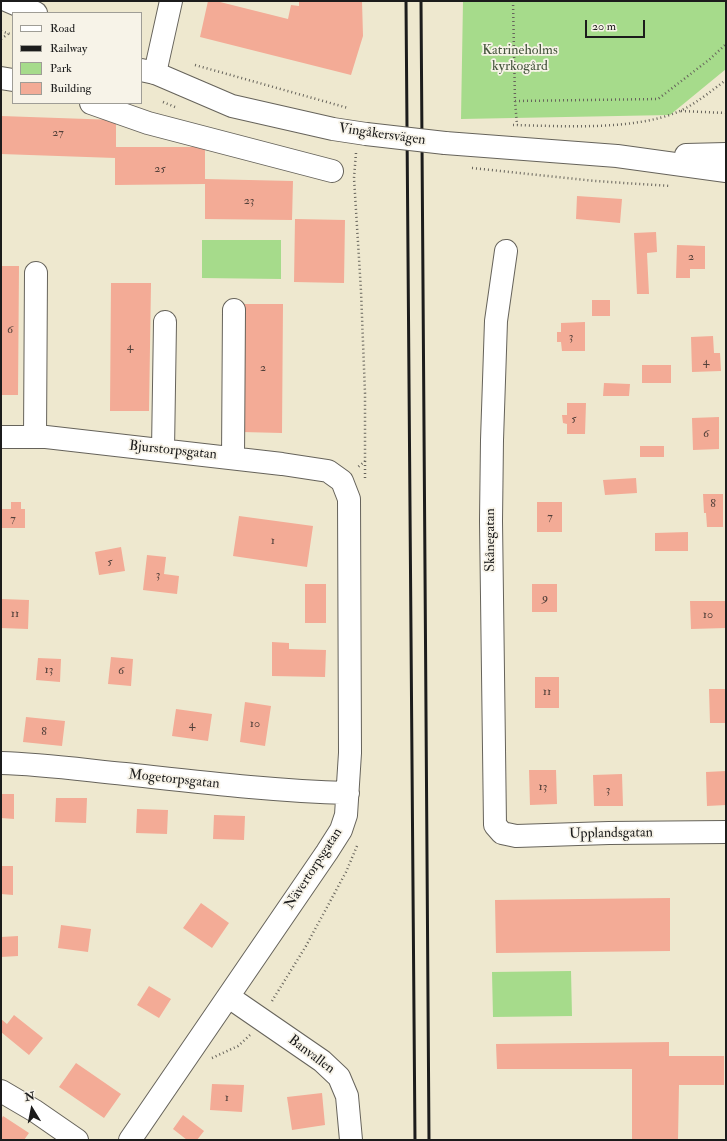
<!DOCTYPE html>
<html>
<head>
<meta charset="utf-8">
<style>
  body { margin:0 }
  #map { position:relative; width:727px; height:1141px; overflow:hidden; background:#eee8cf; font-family:"IM FELL Double Pica",serif }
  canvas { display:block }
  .frame { position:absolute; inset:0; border:2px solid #1c1c1c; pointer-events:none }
  .legend { position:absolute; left:12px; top:12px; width:130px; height:92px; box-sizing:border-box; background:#f7f3e8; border:1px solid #9f9d96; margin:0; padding:5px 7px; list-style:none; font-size:12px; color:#1c1c1c }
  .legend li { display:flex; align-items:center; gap:8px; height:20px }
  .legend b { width:20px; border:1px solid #9f9d96 }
  .north { position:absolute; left:12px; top:1089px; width:40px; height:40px; -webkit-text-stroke:3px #f7f3e8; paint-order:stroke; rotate:350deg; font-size:11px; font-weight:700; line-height:16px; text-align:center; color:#1c1c1c }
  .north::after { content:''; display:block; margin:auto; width:14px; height:18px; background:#1c1c1c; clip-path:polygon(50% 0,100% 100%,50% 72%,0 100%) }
  .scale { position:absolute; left:585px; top:20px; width:60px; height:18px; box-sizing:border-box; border:2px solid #1c1c1c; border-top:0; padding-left:5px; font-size:12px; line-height:14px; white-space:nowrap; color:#1c1c1c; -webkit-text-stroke:3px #f7f3e8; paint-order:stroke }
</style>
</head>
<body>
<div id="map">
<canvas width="727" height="1141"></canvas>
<div class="frame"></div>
<ul class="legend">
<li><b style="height:5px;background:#fff"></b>Road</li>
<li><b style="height:5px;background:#1c1c1c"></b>Railway</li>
<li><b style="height:11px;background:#a6db8b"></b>Park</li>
<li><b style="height:11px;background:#f3ab96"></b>Building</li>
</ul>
<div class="north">N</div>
<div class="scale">20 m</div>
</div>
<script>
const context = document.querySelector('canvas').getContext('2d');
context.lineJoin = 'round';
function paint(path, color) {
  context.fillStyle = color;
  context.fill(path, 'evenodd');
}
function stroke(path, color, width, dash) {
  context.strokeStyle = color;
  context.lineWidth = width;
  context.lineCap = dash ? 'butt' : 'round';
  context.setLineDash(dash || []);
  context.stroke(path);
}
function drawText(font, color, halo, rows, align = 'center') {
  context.font = font + ' "IM FELL Double Pica",serif';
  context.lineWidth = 3.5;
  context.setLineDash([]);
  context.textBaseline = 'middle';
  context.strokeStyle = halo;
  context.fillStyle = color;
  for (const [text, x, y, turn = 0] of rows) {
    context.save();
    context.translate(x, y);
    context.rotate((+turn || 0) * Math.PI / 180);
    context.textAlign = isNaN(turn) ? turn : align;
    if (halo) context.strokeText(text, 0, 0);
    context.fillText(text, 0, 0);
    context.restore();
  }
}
const green = new Path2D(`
  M 463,1 L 726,1 L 726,69 L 670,115 L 461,119 Z
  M 202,240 L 281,240 L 281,279 L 202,278 Z
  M 571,971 L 572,1016 L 493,1017 L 492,972 Z`);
const building = new Path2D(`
  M 208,1 L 216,1 L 288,19 L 291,5 L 299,6 L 299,1 L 362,1 L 363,36 L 351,75 L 200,37 Z
  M 1,116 L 116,120 L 116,147 L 205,147 L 205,179 L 293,181 L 292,220 L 205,219 L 205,184 L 115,185 L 115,158 L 1,154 Z
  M 577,196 L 622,199 L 620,223 L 576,219 Z
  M 295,219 L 345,220 L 344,283 L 294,282 Z
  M 656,232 L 657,252 L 647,253 L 649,294 L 637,294 L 634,233 Z
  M 677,245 L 705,246 L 705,269 L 690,269 L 690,278 L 676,278 Z
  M 1,266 L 19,266 L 18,395 L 1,395 Z
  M 111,283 L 151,283 L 149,411 L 110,411 Z
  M 592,300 L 610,300 L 610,316 L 592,316 Z
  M 243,304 L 283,304 L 282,433 L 242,432 Z
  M 585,322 L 585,351 L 562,351 L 561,342 L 557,342 L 557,332 L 561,332 L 561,323 Z
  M 713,336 L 714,353 L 720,353 L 721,371 L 692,372 L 691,337 Z
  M 642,365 L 671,365 L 671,383 L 642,383 Z
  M 604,383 L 630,384 L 629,396 L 603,396 Z
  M 567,403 L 586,403 L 585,434 L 567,434 L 567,424 L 563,423 L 562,415 L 567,415 Z
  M 719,417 L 719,449 L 693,450 L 692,418 Z
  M 640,446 L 664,446 L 664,457 L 640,457 Z
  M 636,478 L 637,493 L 605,495 L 603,480 Z
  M 703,494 L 723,494 L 723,527 L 707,527 L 706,513 L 704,513 Z
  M 11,502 L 21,502 L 21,509 L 25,509 L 25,528 L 1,528 L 1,509 L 11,509 Z
  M 537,502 L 562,502 L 562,532 L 537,532 Z
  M 239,516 L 313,526 L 307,567 L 233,556 Z
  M 688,532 L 688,551 L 655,551 L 655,533 Z
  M 121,547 L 125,571 L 99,575 L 95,552 Z
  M 147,555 L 166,557 L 164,574 L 179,576 L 177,594 L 143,590 Z
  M 305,584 L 326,584 L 326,623 L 305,623 Z
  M 532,584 L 557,584 L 557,612 L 532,612 Z
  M 1,599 L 29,600 L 28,629 L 1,628 Z
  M 690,601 L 726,601 L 726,628 L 691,629 Z
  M 272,642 L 289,643 L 289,649 L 326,650 L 325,677 L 272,676 Z
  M 111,657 L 133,659 L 131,686 L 108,684 Z
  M 38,658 L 61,659 L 60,682 L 36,680 Z
  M 535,677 L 559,677 L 559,708 L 535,708 Z
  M 709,689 L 726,689 L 726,723 L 710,723 Z
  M 245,702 L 271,706 L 265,746 L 240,742 Z
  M 176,709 L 212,714 L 208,741 L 172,736 Z
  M 26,717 L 65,721 L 62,746 L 23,742 Z
  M 529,770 L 556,770 L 557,804 L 530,805 Z
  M 726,771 L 726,805 L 707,806 L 706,772 Z
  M 622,774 L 623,806 L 594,806 L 593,775 Z
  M 1,794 L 14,794 L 14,819 L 1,818 Z
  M 56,798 L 87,798 L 86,823 L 55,822 Z
  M 137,809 L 168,810 L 167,834 L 136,833 Z
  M 214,815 L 245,816 L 244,840 L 213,839 Z
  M 1,866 L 13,866 L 13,895 L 1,894 Z
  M 670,898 L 670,951 L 496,953 L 495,900 Z
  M 201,903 L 229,923 L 212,948 L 183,928 Z
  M 61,925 L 91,929 L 88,952 L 58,948 Z
  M 18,936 L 18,956 L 1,957 L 1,937 Z
  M 149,986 L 171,999 L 159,1018 L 137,1005 Z
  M 14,1015 L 43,1038 L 29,1055 L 1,1032 L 1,1019 L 7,1024 Z
  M 669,1042 L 669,1056 L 724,1056 L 724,1085 L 679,1085 L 678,1140 L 632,1140 L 632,1069 L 497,1069 L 496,1044 Z
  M 76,1063 L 121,1094 L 104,1118 L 59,1087 Z
  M 212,1084 L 244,1085 L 242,1112 L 210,1110 Z
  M 322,1093 L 325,1125 L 292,1130 L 287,1097 Z
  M 183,1115 L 204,1131 L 197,1140 L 187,1140 L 173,1129 Z
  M 3,1116 L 29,1133 L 24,1140 L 1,1140 L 1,1120 Z`);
const path = new Path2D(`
  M 513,1 L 515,101 L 517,125
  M 1,31 L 13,35
  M 1,39 L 8,34
  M 195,65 L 348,108
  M 515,101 L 658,99 L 710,59 L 726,44
  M 163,102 L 175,107
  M 681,111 L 726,113
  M 513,125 C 563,126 634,131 680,111 C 697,103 711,91 726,80
  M 356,153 L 354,178 L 361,291 L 365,393 L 365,461 L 357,468
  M 472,168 L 595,181 L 670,186
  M 365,461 L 365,480
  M 272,1001 L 306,946 L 346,872 L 357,846
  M 212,1058 L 238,1046 L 250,1035`);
const minor = new Path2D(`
  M 155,73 L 171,1
  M 1,78 L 13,80
  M 91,103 L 148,123 L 332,171
  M 506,251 L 496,321 L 492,440 L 491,521 L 495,825 L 502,833 L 516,836 L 609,833 L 726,832
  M 1,437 L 46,437 L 282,464 L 328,471 L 342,481 L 349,499 L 350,753 L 346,815 L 341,830 L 327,852 L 130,1140
  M 35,437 L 36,273
  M 163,450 L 165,322
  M 233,458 L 234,310
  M 1,763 C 42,764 84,770 125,774 C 199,782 273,791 348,793
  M 229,997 L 322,1061 L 339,1077 L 347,1096 L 351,1140
  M 1,1091 L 35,1111 L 77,1140`);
const major = new Path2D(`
  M 8,1 L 36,13
  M 141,70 L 155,73 L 232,106 L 333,129 L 366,134
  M 445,143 L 617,156 L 726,171
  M 686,155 L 726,154`);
const rail = new Path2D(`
  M 406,1 L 415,1140
  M 421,1 L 429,1140`);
const majorBridge = new Path2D(`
  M 366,134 L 445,143`);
const numberNames = [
  ["27",58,133],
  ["25",160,169],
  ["23",249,201],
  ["2",691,257],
  ["6",10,330],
  ["3",571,337],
  ["4",130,347],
  ["4",706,362],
  ["2",263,368],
  ["5",574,419],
  ["6",706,434],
  ["8",713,504],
  ["7",550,517],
  ["7",13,519],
  ["1",273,541],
  ["5",110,562],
  ["3",158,575],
  ["9",545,598],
  ["11",15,614],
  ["10",708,615],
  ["13",49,670],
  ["6",121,671],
  ["11",547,692],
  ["10",255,724],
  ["4",192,725],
  ["8",44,732],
  ["13",543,787],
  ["3",608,790],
  ["1",227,1098]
];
const parkNames = [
  ["Katrineholms",520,51],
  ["kyrkogård",520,67]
];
const streetNames = [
  ["Vingåkersvägen",382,135,8],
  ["Bjurstorpsgatan",173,451,6],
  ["Skånegatan",491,540,-90],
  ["Mogetorpsgatan",174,780,6],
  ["Upplandsgatan",611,834,-1],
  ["Nävertorpsgatan",314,869,-57],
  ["Banvallen",311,1055,37]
];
paint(green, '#a6db8b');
paint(building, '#f3ab96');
stroke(minor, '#66635b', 24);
stroke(major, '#66635b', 24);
stroke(path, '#66635b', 2.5, [1, 3]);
stroke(minor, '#fff', 22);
stroke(major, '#fff', 22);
stroke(rail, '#1c1c1c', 3);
stroke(majorBridge, '#66635b', 24, []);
stroke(majorBridge, '#fff', 22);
drawText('12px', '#52403a', null, numberNames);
drawText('14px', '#45553d', '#f7f3e8', parkNames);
drawText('14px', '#1c1c1c', '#f7f3e8', streetNames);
</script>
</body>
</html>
